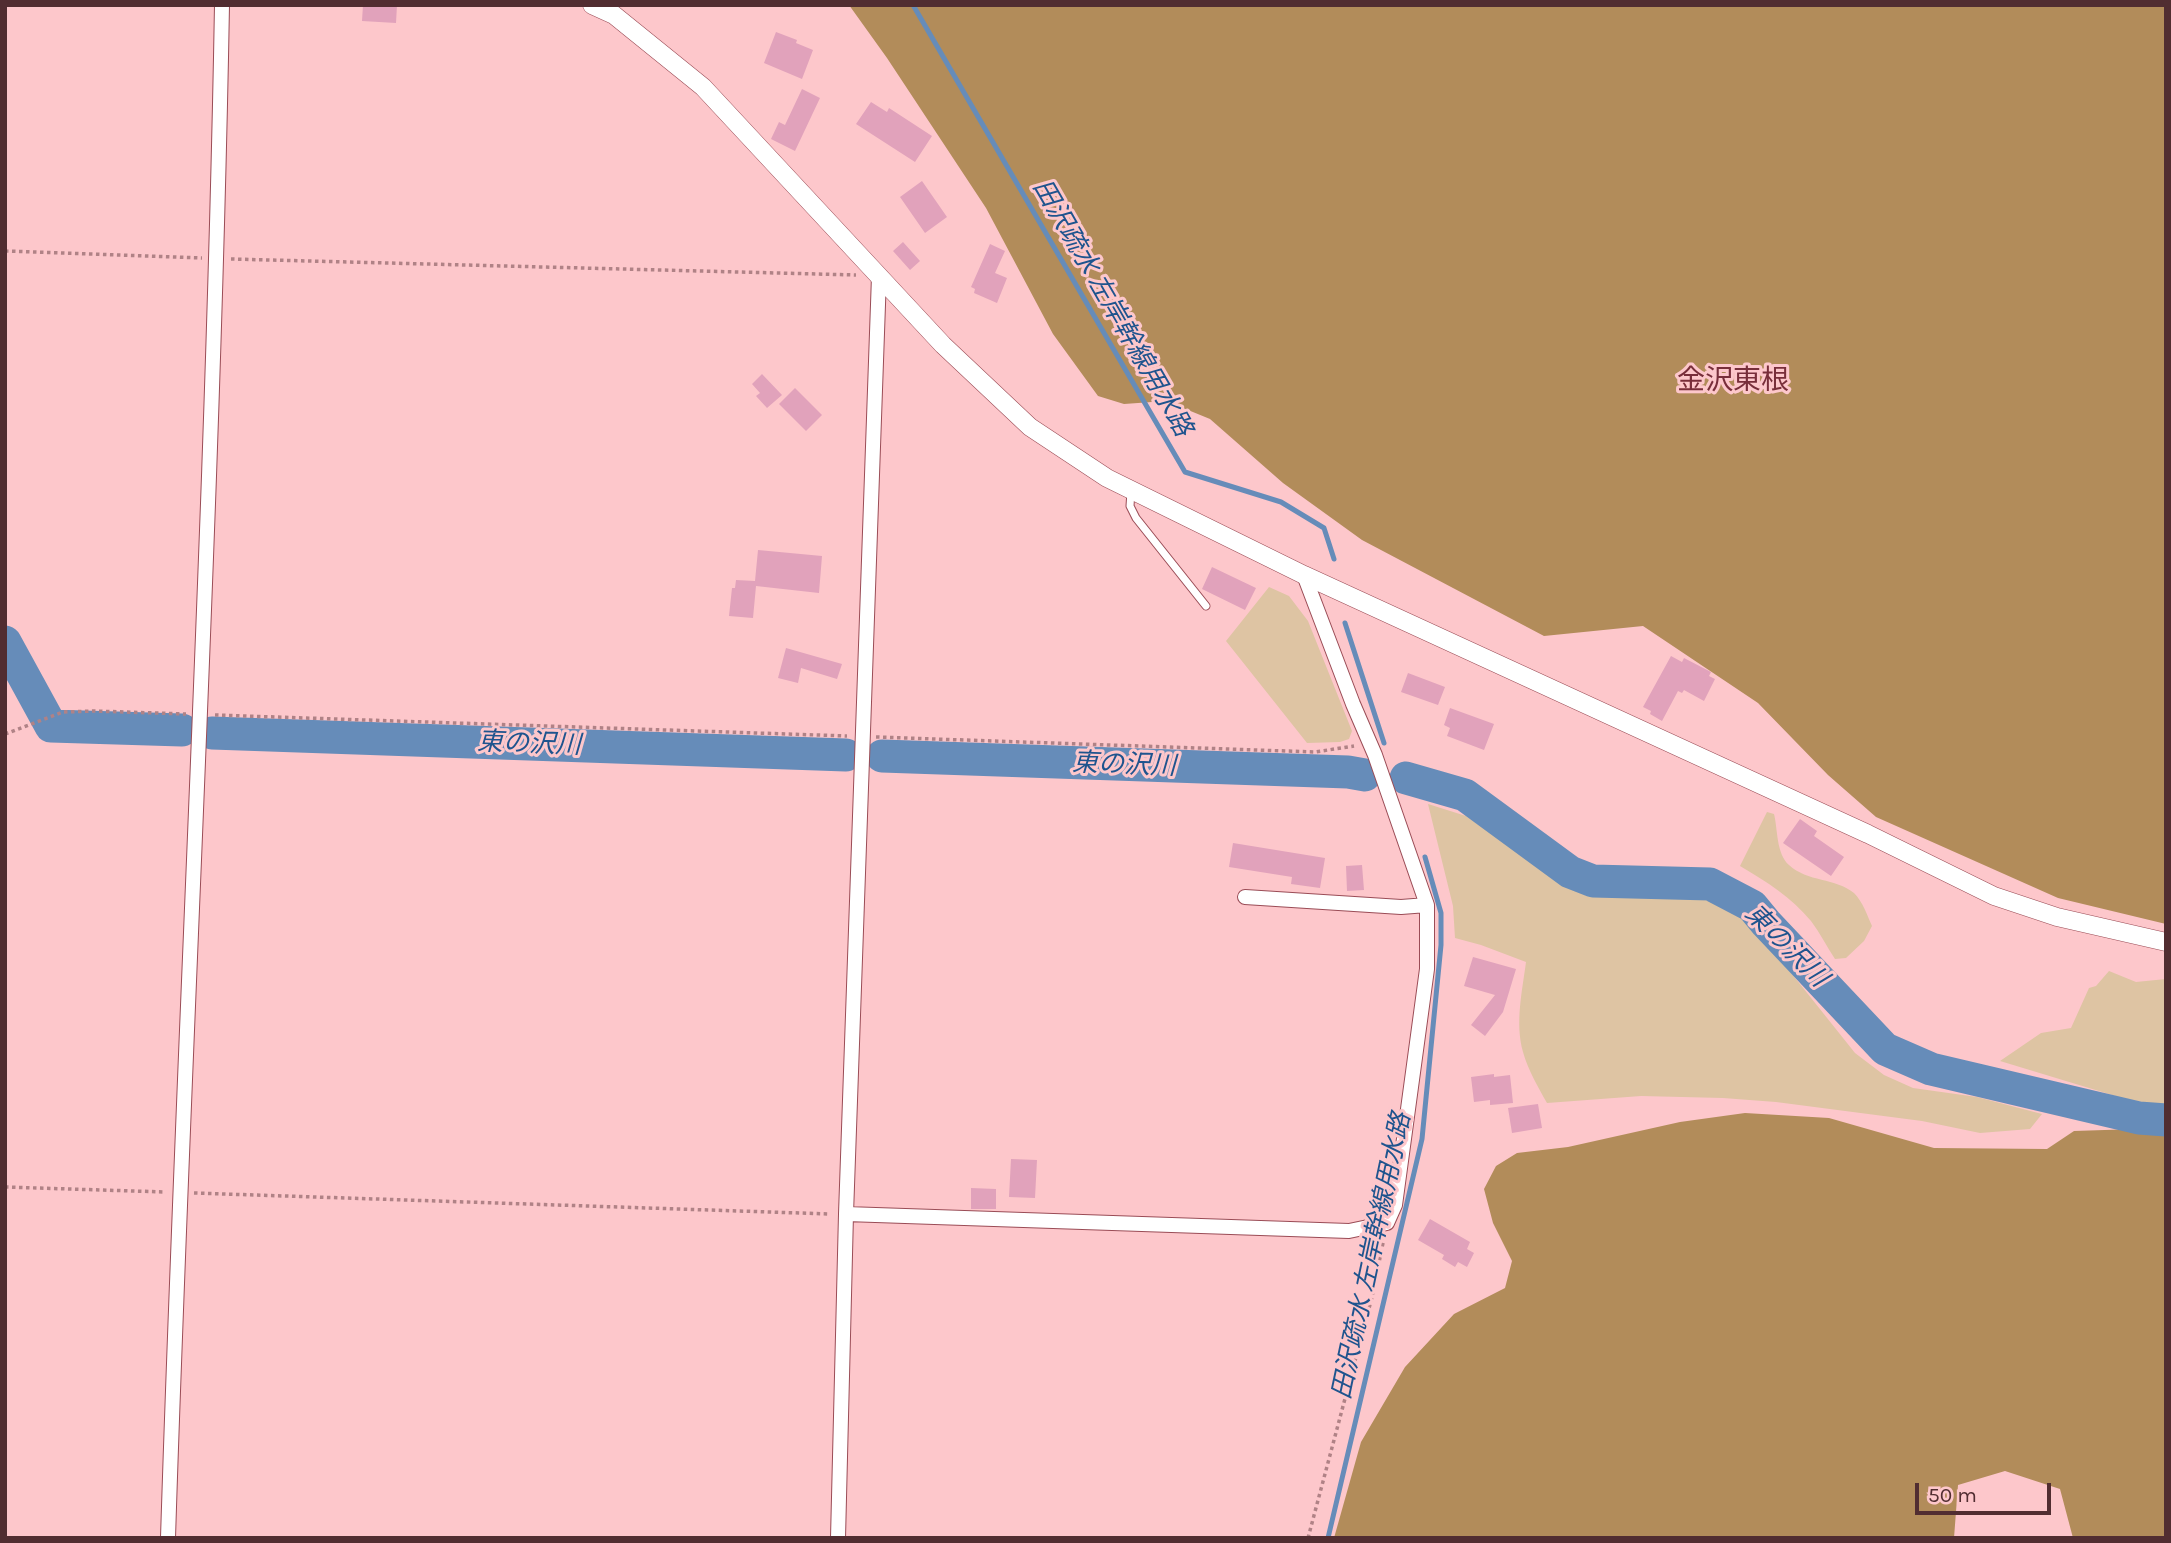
<!DOCTYPE html>
<html>
<head>
<meta charset="utf-8">
<style>
  body { margin:0 }
  #map { position:relative; width:2171px; height:1543px; overflow:hidden; background:#fdc7cb; font-family:Karla,sans-serif }
  canvas { display:block }
  .frame { position:absolute; inset:0; border:7px solid #512d31; pointer-events:none }
  .scale { position:absolute; left:1915px; top:1483px; width:136px; height:32px; box-sizing:border-box; border:4px solid #512d31; border-top:0; padding-left:9px; font-size:21px; line-height:24px; white-space:nowrap; color:#512d31; -webkit-text-stroke:5px #fdc7cb; paint-order:stroke }
</style>
</head>
<body>
<div id="map">
<canvas width="2171" height="1543"></canvas>
<div class="frame"></div>
<div class="scale">50 m</div>
</div>
<script>
const context = document.querySelector('canvas').getContext('2d');
context.lineJoin = 'round';
function paint(path, color) {
  context.fillStyle = color;
  context.fill(path, 'evenodd');
}
function stroke(path, color, width, dash) {
  context.strokeStyle = color;
  context.lineWidth = width;
  context.lineCap = dash ? 'butt' : 'round';
  context.setLineDash(dash || []);
  context.stroke(path);
}
function drawText(font, color, halo, rows, align = 'center') {
  context.font = font + ' Karla,"Noto Sans JP",sans-serif';
  context.lineWidth = 6;
  context.setLineDash([]);
  context.textBaseline = 'middle';
  context.strokeStyle = halo;
  context.fillStyle = color;
  for (const [text, x, y, turn = 0] of rows) {
    context.save();
    context.translate(x, y);
    context.rotate((+turn || 0) * Math.PI / 180);
    context.textAlign = isNaN(turn) ? turn : align;
    if (halo) context.strokeText(text, 0, 0);
    context.fillText(text, 0, 0);
    context.restore();
  }
}
const green = new Path2D(`
  M 1269,587 L 1289,596 L 1308,621 L 1352,731 L 1349,739 L 1340,742 L 1307,743 L 1226,641 Z
  M 1428,804 L 1466,816 L 1559,881 L 1575,889 L 1603,896 L 1684,895 L 1708,899 L 1734,910 L 1760,934 L 1855,1053 L 1884,1075 L 1913,1088 L 1977,1097 L 2042,1114 L 2030,1129 L 1980,1133 L 1922,1121 L 1776,1102 L 1723,1098 L 1641,1096 L 1547,1103 C 1538,1087 1528,1070 1523,1052 C 1515,1023 1522,992 1526,962 L 1481,945 L 1455,938 L 1453,906 Z
  M 1767,812 L 1774,814 C 1778,830 1776,853 1789,865 C 1807,882 1836,878 1854,893 C 1863,902 1867,915 1872,926 L 1864,941 L 1846,958 L 1835,959 C 1827,947 1820,933 1811,921 C 1791,897 1767,882 1740,866 Z
  M 2109,971 L 2136,982 L 2166,979 L 2166,1107 L 2122,1098 L 2000,1061 L 2041,1033 L 2071,1028 L 2089,988 L 2096,986 Z`);
const forest = new Path2D(`
  M 849,5 L 2166,5 L 2166,924 L 2058,898 L 1876,817 L 1828,775 L 1758,703 L 1643,626 L 1544,636 L 1362,540 L 1283,483 L 1210,419 L 1166,401 L 1124,404 L 1098,396 L 1053,334 L 986,208 L 887,58 Z
  M 1745,1113 L 1829,1118 L 1934,1148 L 2047,1149 L 2074,1131 L 2166,1128 L 2166,1538 L 2073,1538 L 2060,1489 L 2005,1471 L 1958,1485 L 1954,1538 L 1334,1538 L 1361,1442 L 1405,1367 L 1454,1314 L 1505,1288 L 1512,1261 L 1493,1223 L 1484,1189 L 1496,1166 L 1517,1153 L 1568,1147 L 1680,1122 Z`);
const stream = new Path2D(`
  M 913,5 L 1185,472 L 1281,502 L 1324,528 L 1334,559
  M 1345,623 L 1384,743
  M 1328,1538 L 1422,1139 L 1441,945 L 1441,913 L 1425,857`);
const river = new Path2D(`
  M 5,642 L 51,726 L 182,730
  M 212,733 L 846,755
  M 882,756 L 1348,772 L 1365,775
  M 1406,778 L 1465,795 L 1570,872 L 1593,881 L 1710,884 L 1752,906 L 1766,923 L 1885,1049 L 1931,1069 L 2139,1118 L 2166,1120`);
const building = new Path2D(`
  M 363,5 L 397,5 L 396,23 L 362,21 Z
  M 776,32 L 797,40 L 796,43 L 813,50 L 802,79 L 764,63 Z
  M 802,89 L 820,98 L 795,151 L 771,139 L 779,122 L 785,125 Z
  M 871,102 L 887,112 L 889,108 L 932,136 L 915,162 L 856,124 Z
  M 922,181 L 947,217 L 925,233 L 900,197 Z
  M 903,242 L 920,261 L 910,270 L 893,251 Z
  M 990,244 L 1005,251 L 995,273 L 1007,278 L 997,303 L 974,293 L 975,289 L 971,287 Z
  M 762,374 L 782,395 L 767,408 L 756,396 L 760,393 L 752,384 Z
  M 795,388 L 822,415 L 806,431 L 779,404 Z
  M 758,550 L 822,556 L 819,593 L 756,586 L 753,618 L 729,616 L 732,588 L 735,588 L 736,580 L 755,581 Z
  M 1212,567 L 1256,588 L 1245,610 L 1202,589 Z
  M 786,648 L 842,664 L 837,679 L 801,668 L 798,683 L 778,678 Z
  M 1671,656 L 1682,662 L 1684,658 L 1711,672 L 1709,676 L 1715,679 L 1704,701 L 1684,690 L 1682,693 L 1678,691 L 1662,721 L 1650,714 L 1651,711 L 1643,707 Z
  M 1408,673 L 1445,687 L 1438,705 L 1401,692 Z
  M 1450,708 L 1494,724 L 1484,750 L 1447,736 L 1450,728 L 1444,725 Z
  M 1800,819 L 1817,831 L 1814,836 L 1844,857 L 1831,876 L 1783,843 Z
  M 1233,843 L 1325,858 L 1320,888 L 1291,884 L 1292,877 L 1229,867 Z
  M 1362,865 L 1364,890 L 1347,891 L 1346,866 Z
  M 1473,957 L 1516,969 L 1503,1012 L 1485,1036 L 1471,1025 L 1495,995 L 1464,986 Z
  M 1494,1074 L 1494,1077 L 1510,1075 L 1513,1103 L 1490,1105 L 1490,1100 L 1474,1102 L 1471,1077 Z
  M 1538,1104 L 1542,1128 L 1512,1133 L 1508,1108 Z
  M 1011,1159 L 1037,1160 L 1035,1198 L 1009,1197 Z
  M 971,1188 L 996,1189 L 996,1209 L 971,1209 Z
  M 1430,1219 L 1470,1242 L 1467,1249 L 1474,1253 L 1467,1267 L 1458,1262 L 1455,1267 L 1442,1259 L 1444,1255 L 1418,1240 Z`);
const path = new Path2D(`
  M 5,251 L 202,258
  M 231,259 L 856,275
  M 215,715 L 847,736
  M 5,734 L 63,712 L 94,711 L 186,714
  M 876,737 L 1315,752 L 1354,746
  M 5,1187 L 165,1192
  M 194,1193 L 830,1214
  M 1308,1538 L 1372,1297 L 1384,1238`);
const service = new Path2D(`
  M 1131,491 L 1130,506 L 1136,518 L 1206,606`);
const minor = new Path2D(`
  M 1245,897 L 1401,907 L 1427,905
  M 846,1214 L 1349,1231 L 1387,1223 L 1395,1205 L 1427,969 L 1427,905 L 1375,755 L 1353,704 L 1304,575
  M 168,1538 C 184,1027 213,516 222,5
  M 838,1538 L 846,1214 L 879,276`);
const tertiary = new Path2D(`
  M 592,5 L 614,15 L 703,87 L 943,345 L 1030,427 L 1107,478 L 1304,575 L 1868,834 L 1994,896 L 2057,917 L 2166,942`);
const waterNames = [
  ["田沢疏水 左岸幹線用水路",1112,308,60],
  ["東の沢川",529,744,2],
  ["東の沢川",1124,765,2],
  ["東の沢川",1786,946,45],
  ["田沢疏水 左岸幹線用水路",1372,1256,-78]
];
const quarterNames = [
  ["金沢東根",1733,381]
];
paint(green, '#dec4a3');
paint(forest, '#b28c5a');
stroke(stream, '#668cb9', 5);
stroke(river, '#668cb9', 33);
paint(building, '#e1a2bb');
stroke(service, '#9a4c56', 9);
stroke(minor, '#9a4c56', 16);
stroke(tertiary, '#9a4c56', 19);
stroke(path, '#b08286', 3.5, [3.5, 3.5]);
stroke(service, '#fff', 7);
stroke(minor, '#fff', 14);
stroke(tertiary, '#fff', 18);
drawText('italic 26px', '#1f548e', '#fdc7cb', waterNames);
drawText('28px', '#782e3a', '#fdc7cb', quarterNames);
</script>
</body>
</html>
